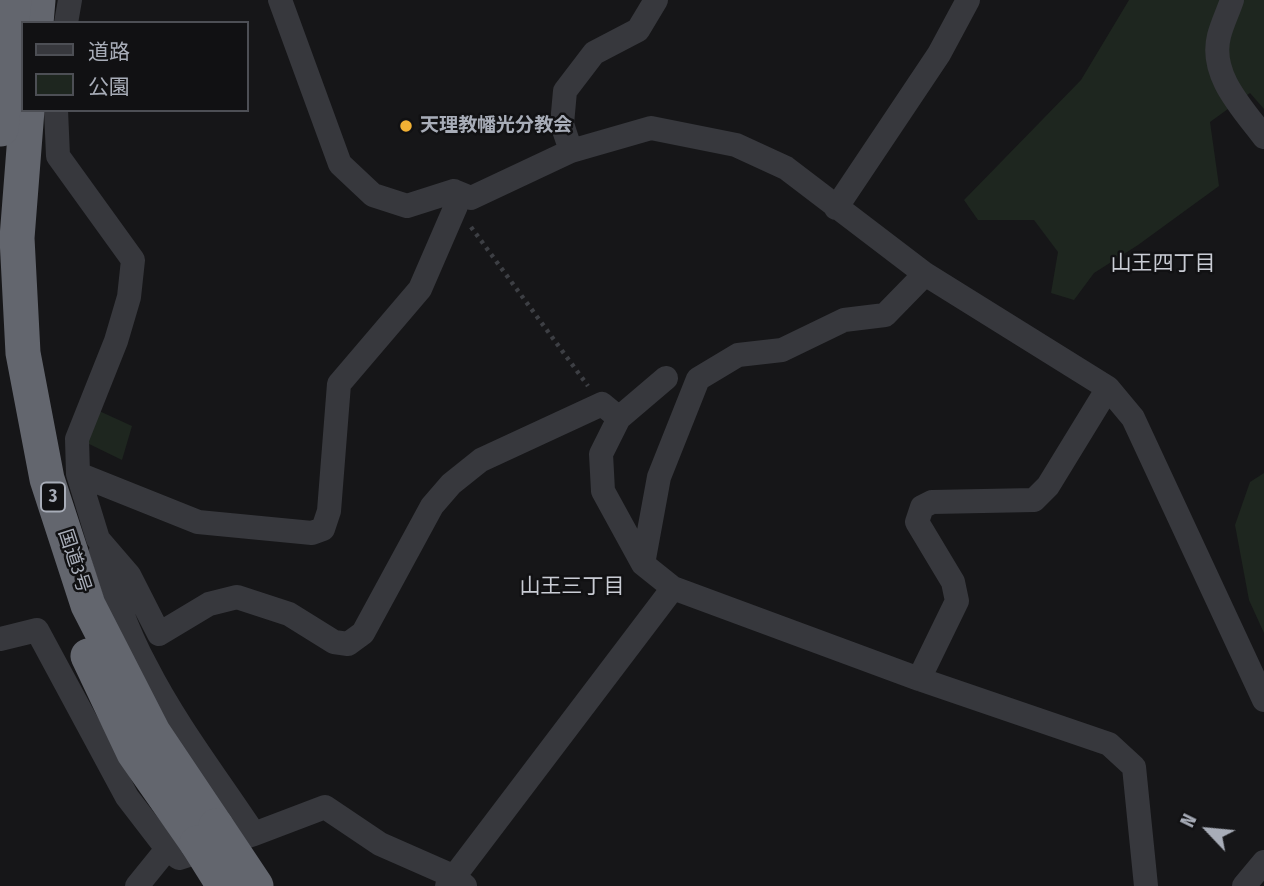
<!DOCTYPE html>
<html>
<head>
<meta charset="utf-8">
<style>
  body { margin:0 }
  #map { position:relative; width:1264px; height:886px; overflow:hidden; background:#161618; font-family:"Fira Sans Condensed","Noto Sans JP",sans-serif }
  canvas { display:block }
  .legend { position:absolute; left:21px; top:21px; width:228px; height:91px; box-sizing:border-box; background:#111113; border:2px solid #4d4f55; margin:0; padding:9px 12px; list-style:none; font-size:21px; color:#a8adb8 }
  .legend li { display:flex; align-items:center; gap:14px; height:35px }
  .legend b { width:35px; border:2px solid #4d4f55 }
  .north { position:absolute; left:1173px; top:795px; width:70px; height:70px; -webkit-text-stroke:5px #111113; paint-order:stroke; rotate:296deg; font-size:19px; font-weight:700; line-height:28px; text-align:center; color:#a8adb8 }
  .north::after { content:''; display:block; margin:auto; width:24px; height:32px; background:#a8adb8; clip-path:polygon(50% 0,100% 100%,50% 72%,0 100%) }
</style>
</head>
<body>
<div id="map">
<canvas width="1264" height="886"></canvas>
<ul class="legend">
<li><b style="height:9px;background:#37383d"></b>道路</li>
<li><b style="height:19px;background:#1e261f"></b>公園</li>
</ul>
<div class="north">N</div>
</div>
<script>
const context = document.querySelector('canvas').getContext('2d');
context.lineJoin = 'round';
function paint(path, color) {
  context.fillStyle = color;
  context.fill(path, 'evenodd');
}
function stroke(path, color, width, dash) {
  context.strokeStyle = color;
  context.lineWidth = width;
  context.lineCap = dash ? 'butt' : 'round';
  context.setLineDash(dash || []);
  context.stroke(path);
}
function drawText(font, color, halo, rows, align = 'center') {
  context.font = font + ' "Fira Sans Condensed","Noto Sans JP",sans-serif';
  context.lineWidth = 5;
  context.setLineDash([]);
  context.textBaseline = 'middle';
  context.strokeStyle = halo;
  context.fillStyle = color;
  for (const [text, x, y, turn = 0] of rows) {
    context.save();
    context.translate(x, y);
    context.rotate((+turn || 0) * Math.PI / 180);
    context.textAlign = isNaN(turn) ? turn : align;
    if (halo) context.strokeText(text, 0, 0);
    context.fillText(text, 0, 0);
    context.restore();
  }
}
const green = new Path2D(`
  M 1129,0 L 1264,0 L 1264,109 L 1250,93 L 1210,122 L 1219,186 L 1138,245 L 1094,273 L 1074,300 L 1051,293 L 1058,252 L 1034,220 L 978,220 L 964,200 L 1081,80 Z
  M 97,410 L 132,426 L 122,460 L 85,442 Z
  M 1264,473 L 1264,633 L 1249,600 L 1235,525 L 1250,482 Z`);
const path = new Path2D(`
  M 471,227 L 588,386`);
const minor = new Path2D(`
  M 280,0 L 340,164 L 373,195 L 407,206 L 454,191 L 471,198 L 571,151 L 651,128 L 736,145 L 786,168 L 925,274 L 1108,388 L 1133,418 L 1264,700
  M 1232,0 C 1228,12 1222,24 1219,36 C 1209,75 1243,109 1264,137
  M 66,23 L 70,0
  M 56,110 L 58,156 L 133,260 L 129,297 L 116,341 L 77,439 L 78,474 L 98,539 L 129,575 L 159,634 L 209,604 L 237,597 L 289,614 L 334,642 L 348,644 L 363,633 L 432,506 L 451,484 L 481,460 L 602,404 L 619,418 L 601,454 L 603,491 L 643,564 L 673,588 L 919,679 L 1109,744 L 1134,767 L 1146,886
  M 571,151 L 562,124 L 565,91 L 594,53 L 638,30 L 656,0
  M 836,208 L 939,54 L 968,0
  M 619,418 L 666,378
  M 78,474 L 198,522 L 312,533 L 323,529 L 329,511 L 339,384 L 420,289 L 456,206 L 454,191
  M 101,550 C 113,590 126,629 146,666 C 176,725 217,778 254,834 L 179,858 L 167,849
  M 643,564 L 659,477 L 698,379 L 738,355 L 782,350 L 844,320 L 885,315 L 925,274
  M 0,639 L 37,630 L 127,797 L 167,849 L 137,886
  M 919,679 L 957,601 L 953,582 L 917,522 L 922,507 L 932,502 L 1034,500 L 1048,486 L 1108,388
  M 254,834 L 325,807 L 380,844 L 455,877 L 465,886
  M 447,886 L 673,588
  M 1244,886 L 1264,862`);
const highway = new Path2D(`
  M 36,23 L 38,0
  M 27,110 L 17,238 L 23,353 L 47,479 L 88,605 L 153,732 L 216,826
  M 88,656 L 134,753 L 197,843`);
const highwayBridge = new Path2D(`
  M 1,129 L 14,0
  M 216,826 L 256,886
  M 197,843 L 224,886`);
const markers = [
  [406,126,7,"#f2b134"]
];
const shields = [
  [53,497,24]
];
const shieldNames = [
  ["3",53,497]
];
const poiNames = [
  ["天理教幡光分教会",420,126]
];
const streetNames = [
  ["国道3号",74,561,72]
];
const neighbourhoodNames = [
  ["山王四丁目",1163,264],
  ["山王三丁目",572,587]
];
paint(green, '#1e261f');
stroke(path, '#3d3f44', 4.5, [3.5, 5]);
stroke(minor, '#37383d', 24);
stroke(highway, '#63666e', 35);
stroke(highwayBridge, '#63666e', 35);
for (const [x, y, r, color] of markers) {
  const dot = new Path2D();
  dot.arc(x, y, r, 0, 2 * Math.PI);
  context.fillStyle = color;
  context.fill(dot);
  stroke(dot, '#111113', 2.5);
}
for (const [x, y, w] of shields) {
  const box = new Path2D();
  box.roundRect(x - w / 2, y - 14.5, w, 29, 5);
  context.fillStyle = '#111113';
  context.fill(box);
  stroke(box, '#a8adb8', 2);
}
drawText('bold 18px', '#a8adb8', null, shieldNames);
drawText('bold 19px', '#a8adb8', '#111113', poiNames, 'left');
drawText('19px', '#a8adb8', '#111113', streetNames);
drawText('21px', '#c9ccd4', '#111113', neighbourhoodNames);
</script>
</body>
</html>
